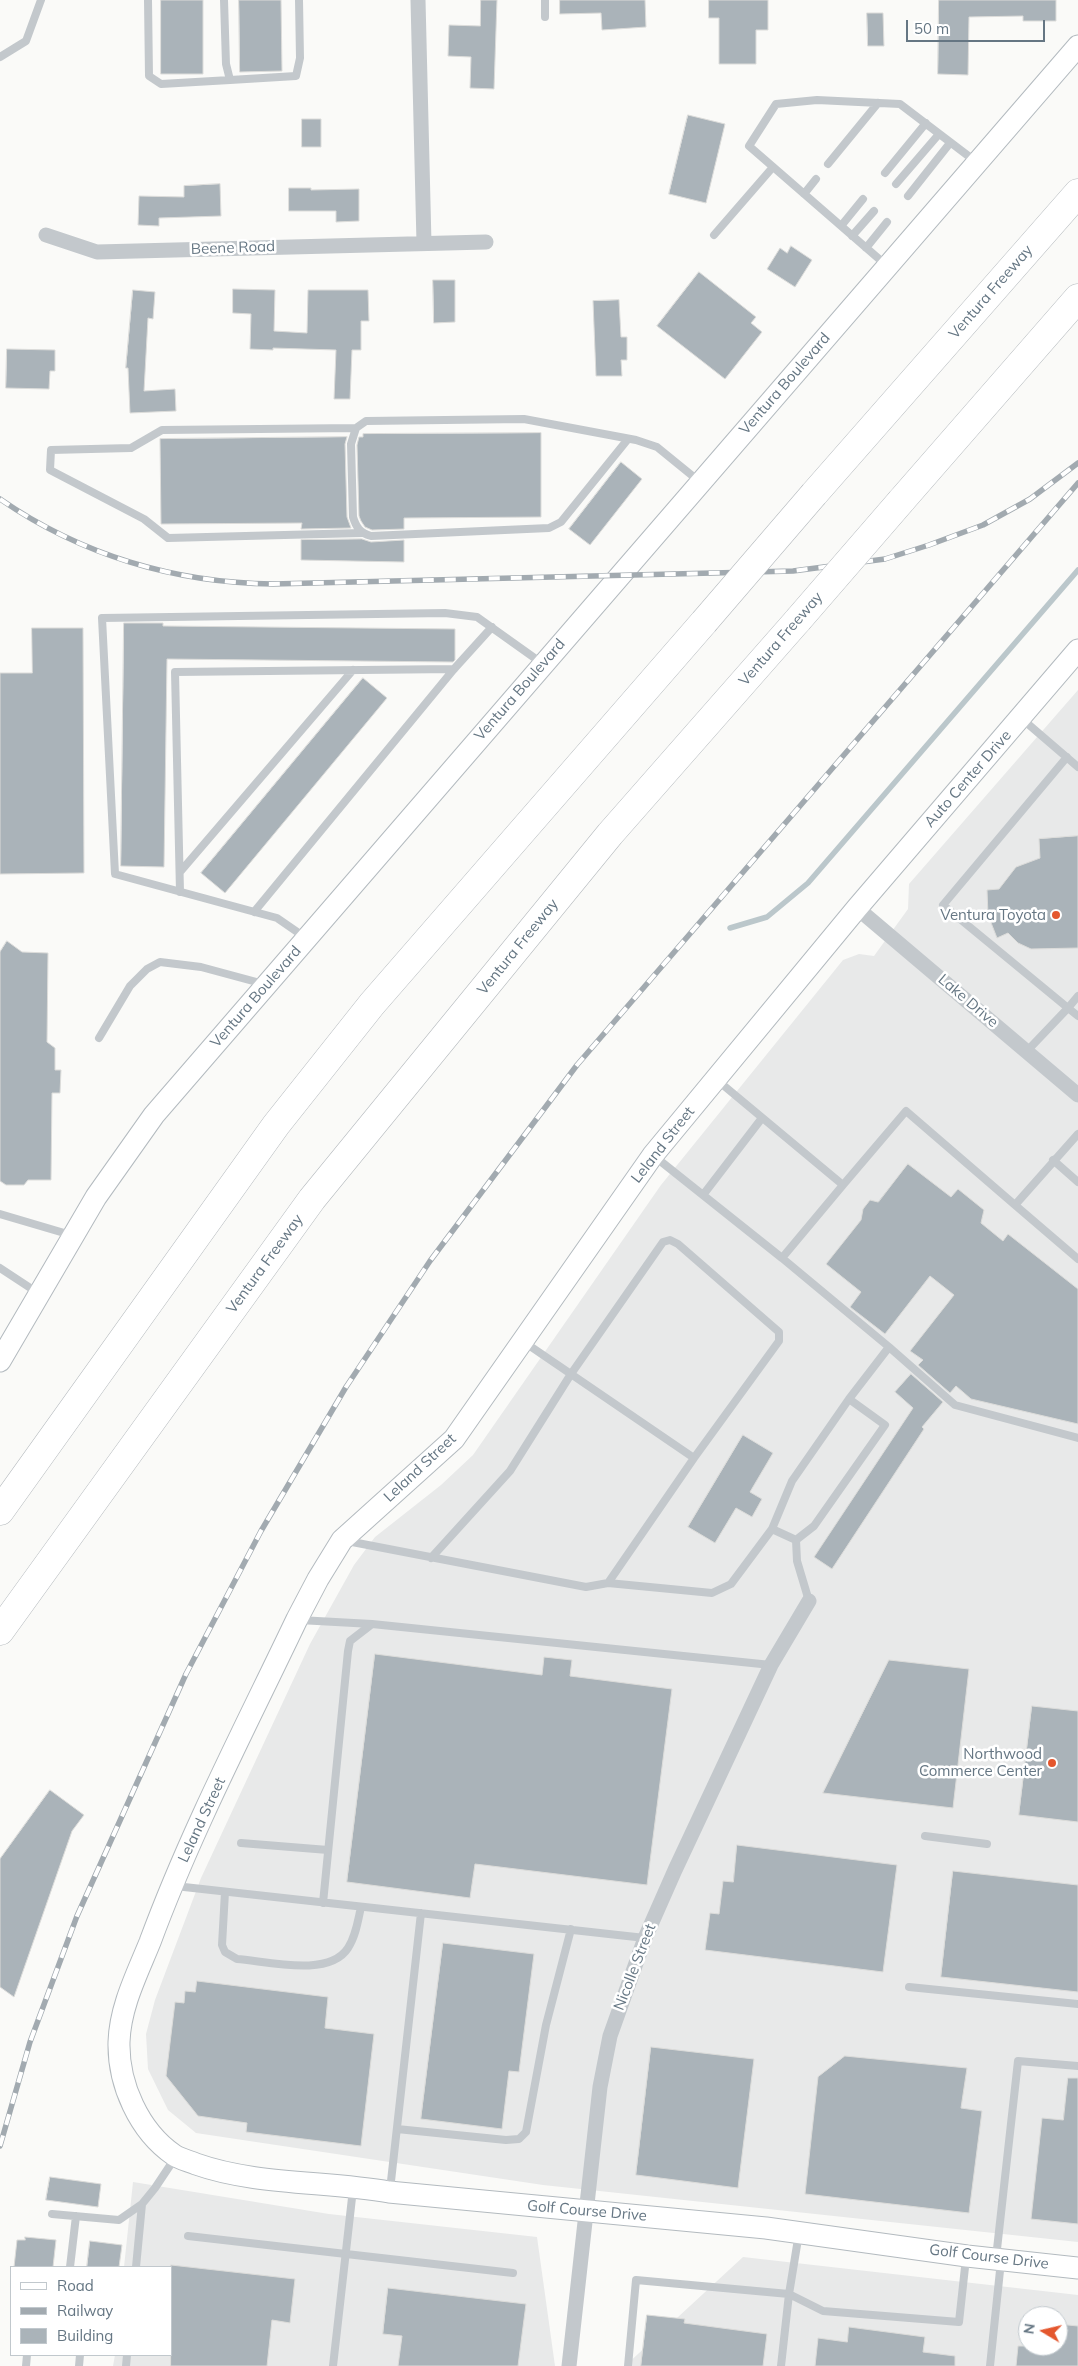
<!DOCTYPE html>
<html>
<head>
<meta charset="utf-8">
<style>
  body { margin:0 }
  #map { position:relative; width:1078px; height:2366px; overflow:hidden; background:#fafaf8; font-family:Mulish,sans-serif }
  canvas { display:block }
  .legend { position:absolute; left:10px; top:2266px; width:162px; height:90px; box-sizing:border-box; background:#fff; border:1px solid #c1c8cd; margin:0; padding:6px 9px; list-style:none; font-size:15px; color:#657683 }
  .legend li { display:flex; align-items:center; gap:10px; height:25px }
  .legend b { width:25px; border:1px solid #c1c8cd }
  .north { position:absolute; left:1018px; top:2306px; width:50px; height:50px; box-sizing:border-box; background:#fff; border:1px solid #c1c8cd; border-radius:50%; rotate:279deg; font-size:14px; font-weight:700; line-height:20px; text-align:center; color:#657683 }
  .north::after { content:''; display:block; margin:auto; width:18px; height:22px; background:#e4572e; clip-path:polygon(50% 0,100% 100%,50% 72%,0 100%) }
  .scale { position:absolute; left:906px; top:20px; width:139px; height:22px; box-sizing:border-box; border:2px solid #657683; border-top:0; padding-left:6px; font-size:15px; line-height:18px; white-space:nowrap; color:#657683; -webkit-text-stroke:4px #fff; paint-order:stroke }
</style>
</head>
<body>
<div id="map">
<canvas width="1078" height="2366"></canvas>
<ul class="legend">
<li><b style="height:6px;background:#fff"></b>Road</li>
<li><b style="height:6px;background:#a2aab0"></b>Railway</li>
<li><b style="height:14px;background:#aab3b9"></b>Building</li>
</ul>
<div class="north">N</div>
<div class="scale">50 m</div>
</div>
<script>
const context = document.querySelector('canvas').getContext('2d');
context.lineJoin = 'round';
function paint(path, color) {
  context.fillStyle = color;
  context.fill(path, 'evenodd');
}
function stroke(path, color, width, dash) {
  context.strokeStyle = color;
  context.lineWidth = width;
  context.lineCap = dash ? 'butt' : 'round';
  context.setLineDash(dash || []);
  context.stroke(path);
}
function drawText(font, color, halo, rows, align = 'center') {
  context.font = font + ' Mulish,sans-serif';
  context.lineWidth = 5;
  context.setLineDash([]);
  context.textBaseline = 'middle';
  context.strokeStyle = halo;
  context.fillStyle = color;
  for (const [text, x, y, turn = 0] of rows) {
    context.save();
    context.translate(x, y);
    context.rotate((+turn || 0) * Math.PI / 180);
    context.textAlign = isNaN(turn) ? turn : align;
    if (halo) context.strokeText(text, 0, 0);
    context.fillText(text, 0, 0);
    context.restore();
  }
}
const built = new Path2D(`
  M 1078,690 L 1078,2242 L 543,2185 L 196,2133 L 168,2110 L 148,2069 L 146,2034 L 155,2000 L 201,1878 L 310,1644 L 354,1565 L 375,1537 L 441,1485 L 473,1455 L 661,1185 L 843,960 L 859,954 L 874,956 L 908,909 L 909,884 Z
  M 133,2182 L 329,2214 L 537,2237 L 555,2366 L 113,2366 L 115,2355 L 171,2355 L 171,2267 L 124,2267 Z
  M 743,2257 L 1078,2295 L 1078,2366 L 625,2366 ZM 1028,2316 L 1058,2316 L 1058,2346 L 1028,2346 Z`);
const stream = new Path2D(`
  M 730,928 L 767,917 L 808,883 L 1078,570`);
const building = new Path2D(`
  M 161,0 L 203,0 L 203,74 L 161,74 Z
  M 239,0 L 281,0 L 282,71 L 240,72 Z
  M 481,0 L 497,0 L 494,89 L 470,88 L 471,57 L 448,56 L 449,25 L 480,26 Z
  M 560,0 L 645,0 L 646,27 L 602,30 L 601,13 L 560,14 Z
  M 709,0 L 768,0 L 768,30 L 756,30 L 756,64 L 719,64 L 719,18 L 709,18 Z
  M 939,0 L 1056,0 L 1056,21 L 1023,21 L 1023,16 L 969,17 L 968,75 L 938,74 Z
  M 867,13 L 883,13 L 884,46 L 868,46 Z
  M 688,115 L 725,124 L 706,203 L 669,194 Z
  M 302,119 L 321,119 L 321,147 L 302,147 Z
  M 220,184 L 221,216 L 159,218 L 159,226 L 138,225 L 139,196 L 184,197 L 184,186 Z
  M 289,188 L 311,188 L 311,190 L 359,189 L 359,221 L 336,222 L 336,211 L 289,211 Z
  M 791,246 L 812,260 L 795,287 L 767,269 L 780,248 L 787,253 Z
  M 699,272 L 756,317 L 751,323 L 762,332 L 725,379 L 657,326 Z
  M 433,280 L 455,280 L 455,322 L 434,323 Z
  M 233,289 L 275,290 L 274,331 L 307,333 L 308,290 L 368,290 L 369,321 L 361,321 L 361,350 L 352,350 L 350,399 L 334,399 L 336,350 L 273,348 L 273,350 L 250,349 L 251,314 L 233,313 Z
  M 133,290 L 155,292 L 153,319 L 148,318 L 144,391 L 175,389 L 176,411 L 130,413 L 128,368 L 126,368 Z
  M 619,300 L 621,337 L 627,337 L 627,360 L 621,360 L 622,376 L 596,376 L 593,301 Z
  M 7,349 L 55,350 L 55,371 L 50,371 L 49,389 L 6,388 Z
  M 541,433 L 541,517 L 404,518 L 404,529 L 372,530 L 365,527 L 361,521 L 359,516 L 357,445 L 359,437 L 363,437 L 363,434 Z
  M 347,437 L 345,444 L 347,517 L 351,528 L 301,529 L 302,523 L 161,524 L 160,439 Z
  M 621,462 L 642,479 L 590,545 L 569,529 Z
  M 362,539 L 371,542 L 404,540 L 404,562 L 301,560 L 301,540 Z
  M 124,623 L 163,623 L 163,626 L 455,629 L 455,660 L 453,662 L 167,659 L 164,867 L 121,866 Z
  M 32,628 L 83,628 L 84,873 L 0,874 L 0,673 L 32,673 Z
  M 363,678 L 387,698 L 225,893 L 201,873 Z
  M 1078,836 L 1078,948 L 1031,949 L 1018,943 L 1008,933 L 997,938 L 988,915 L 987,890 L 999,889 L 1016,867 L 1040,858 L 1039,839 Z
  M 7,941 L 22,952 L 48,953 L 47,1042 L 55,1048 L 55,1070 L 61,1070 L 60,1093 L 52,1093 L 51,1180 L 28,1180 L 24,1185 L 6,1185 L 0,1181 L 0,952 Z
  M 908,1164 L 951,1197 L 958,1189 L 984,1210 L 981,1223 L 1003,1241 L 1008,1234 L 1078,1289 L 1078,1424 L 971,1399 L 956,1386 L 950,1393 L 918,1365 L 923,1360 L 910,1351 L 954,1295 L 930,1276 L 885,1334 L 850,1307 L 861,1292 L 826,1264 L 861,1220 L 863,1209 L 870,1200 L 878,1202 Z
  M 911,1374 L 943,1402 L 922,1427 L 924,1429 L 832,1569 L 814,1557 L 913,1408 L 895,1392 Z
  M 743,1435 L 773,1453 L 750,1492 L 762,1499 L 752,1517 L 736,1508 L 715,1543 L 688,1527 Z
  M 375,1654 L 542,1675 L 544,1657 L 572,1660 L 570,1676 L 672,1689 L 647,1885 L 475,1864 L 470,1898 L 347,1882 Z
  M 889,1660 L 969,1669 L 953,1808 L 823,1793 Z
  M 1032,1706 L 1078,1711 L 1078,1822 L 1019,1815 Z
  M 50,1790 L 84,1815 L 72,1831 L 14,1997 L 0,1987 L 0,1859 Z
  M 737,1845 L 897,1865 L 883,1972 L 705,1950 L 710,1913 L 719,1914 L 723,1881 L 733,1882 Z
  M 953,1871 L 1078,1885 L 1078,1992 L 941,1977 Z
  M 443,1943 L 534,1954 L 519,2072 L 509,2071 L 502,2129 L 421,2119 Z
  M 197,1981 L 328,1997 L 325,2028 L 374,2034 L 361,2146 L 246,2132 L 247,2123 L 198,2116 L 166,2076 L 175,2002 L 184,2003 L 185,1991 L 195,1992 Z
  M 651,2047 L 754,2059 L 738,2188 L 636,2175 Z
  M 845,2056 L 967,2068 L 961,2108 L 982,2111 L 969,2213 L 805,2194 L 818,2077 Z
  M 1068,2078 L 1078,2078 L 1078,2224 L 1031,2219 L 1042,2118 L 1063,2120 Z
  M 50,2177 L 101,2184 L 98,2207 L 46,2200 Z
  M 25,2237 L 56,2240 L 53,2267 L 14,2267 L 17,2240 L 25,2240 Z
  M 90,2241 L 122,2245 L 119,2267 L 87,2267 Z
  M 171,2265 L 295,2279 L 290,2323 L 272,2320 L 267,2366 L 171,2366 Z
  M 388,2288 L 526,2304 L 518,2366 L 398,2366 L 402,2336 L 383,2334 Z
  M 647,2315 L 685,2319 L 684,2323 L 767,2334 L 763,2366 L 641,2366 Z
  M 1058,2324 L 1078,2326 L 1078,2366 L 1016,2366 L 1018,2346 L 1058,2346 Z
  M 849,2327 L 925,2337 L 923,2352 L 955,2356 L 955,2366 L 815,2366 L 818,2338 L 847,2342 Z`);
const lane = new Path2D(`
  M 148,0 L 149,76 L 161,84 L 230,80
  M 224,0 L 226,64 L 230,80 L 296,76 L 300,58 L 299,0
  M 545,0 L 545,17
  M 0,57 L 26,41 L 41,0
  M 828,164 L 878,103
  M 885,173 L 926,123
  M 896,184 L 939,134
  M 804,194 L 816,179
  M 908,196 L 950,143
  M 841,226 L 863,199
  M 714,235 L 773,167
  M 852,236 L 874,211
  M 866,248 L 887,222
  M 886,265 L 749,146 L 776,104 L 817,100 L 900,104 L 975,161
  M 356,428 L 162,430 L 131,448 L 51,450 L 50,470 L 144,519 L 168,538 L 362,533
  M 628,439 L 561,522 L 549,528 L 371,536 C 360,533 356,527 353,517 L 351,444 L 356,428 L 366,421 L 524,419 L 636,440 L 657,447 L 700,482
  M 1021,718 L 1078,767
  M 1067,757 L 943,905 L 1068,1008 L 1078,996
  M 180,872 L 353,670
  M 180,892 L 175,672 L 454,669
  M 254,912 L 454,669 L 492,627
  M 306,938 L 277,918 L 115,874 L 102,618 L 445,613 L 477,617 L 543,664
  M 99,1038 L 130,986 L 147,969 L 160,962 L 201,967 L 264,984
  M 1027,1051 L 1068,1008 L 1078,1016
  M 654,1156 L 782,1258 L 843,1185 L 717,1080
  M 1053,1160 L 1078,1182
  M 843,1185 L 906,1111 L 1015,1205 L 1078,1134
  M 703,1195 L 762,1118
  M 1015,1205 L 1078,1259
  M 0,1214 L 71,1235
  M 782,1258 L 889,1347 L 849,1399 L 885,1425 L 814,1526 L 796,1540 L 797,1561 L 809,1601
  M 0,1268 L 38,1293
  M 889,1347 L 955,1405 L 1078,1438
  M 772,1529 L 792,1481 L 849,1399
  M 347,1541 L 586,1587 L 608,1583 L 694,1458 L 524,1342
  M 431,1558 L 510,1471 L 571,1374 L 663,1242 L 670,1240 L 678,1244 L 779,1332 L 779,1341 L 694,1458
  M 608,1583 L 712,1593 L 731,1584 L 772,1529 L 796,1540
  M 299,1620 L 372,1624
  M 925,1836 L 987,1844
  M 241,1843 L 328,1850
  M 175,1886 L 645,1938
  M 225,1892 L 222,1945 L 225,1952 L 237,1959 C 266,1961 329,1978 348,1948 C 356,1936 358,1920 361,1907
  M 323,1903 L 348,1651 L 350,1641 L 372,1624 L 771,1665
  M 909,1987 L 1078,2004
  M 397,2129 L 506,2140 L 519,2139 L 526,2132 L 546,2025 L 571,1929
  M 390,2190 L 421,1913
  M 52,2214 L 119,2220 L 142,2204
  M 799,2233 L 789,2294 L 823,2311 L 959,2322 L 966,2258
  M 188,2236 L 513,2273
  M 996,2258 L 1018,2061 L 1078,2066
  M 70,2267 L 76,2216
  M 136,2267 L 142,2204 L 155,2188 L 175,2158
  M 26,2366 L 27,2355
  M 79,2366 L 80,2355
  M 126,2366 L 127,2355
  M 333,2366 L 353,2189
  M 628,2366 L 636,2280 L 789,2294 L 781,2366
  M 990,2366 L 1001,2261`);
const street = new Path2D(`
  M 418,0 L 424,243
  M 46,235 L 97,252 L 486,242
  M 857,908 L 1078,1095
  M 569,2366 L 600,2087 L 610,2036 L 645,1938 L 675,1870 L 771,1665 L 809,1601`);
const secondary = new Path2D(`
  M 1078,650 L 857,908 L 653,1155 L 454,1439 L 342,1540 L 318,1579 L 297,1619 C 246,1726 191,1831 150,1942 C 137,1974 120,2007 119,2042 C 118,2084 139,2131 174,2155 C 180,2159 189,2161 196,2164 C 255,2185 327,2181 389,2192 L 766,2228 L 967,2256 L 1078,2268
  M 0,1361 L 96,1197 L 154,1115 L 1078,46`);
const highway = new Path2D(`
  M 814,494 L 1078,193
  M 901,501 L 1078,298
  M 0,1511 L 276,1125 L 372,1004 L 704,622
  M 0,1631 L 312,1199 L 610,834 L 798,620`);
const rail = new Path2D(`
  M 0,499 C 81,555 175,583 273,584 L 793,571 L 885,559 L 929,545 L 983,525 L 1030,499 L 1078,463
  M 0,2146 L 30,2042 L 77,1916 L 186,1674 L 261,1531 L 346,1387 L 430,1261 L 577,1065 L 1078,483`);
const highwayBridge = new Path2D(`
  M 798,620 L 901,501
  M 704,622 L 814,494`);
const markers = [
  [1056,915,5,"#e4572e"],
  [1052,1763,5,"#e4572e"]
];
const streetNames = [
  ["Beene Road",233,248,-2],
  ["Ventura Freeway",991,292,-49],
  ["Ventura Boulevard",785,384,-49],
  ["Ventura Freeway",781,639,-49],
  ["Ventura Boulevard",520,690,-49],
  ["Auto Center Drive",968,779,-49],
  ["Ventura Freeway",518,947,-51],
  ["Ventura Boulevard",256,997,-49],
  ["Lake Drive",968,1001,40],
  ["Leland Street",663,1145,-52],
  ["Ventura Freeway",265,1264,-54],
  ["Leland Street",420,1468,-43],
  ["Leland Street",202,1820,-65],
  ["Nicolle Street",635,1967,-69],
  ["Golf Course Drive",587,2211,5],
  ["Golf Course Drive",989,2257,7]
];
const poiNames = [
  ["Ventura Toyota",1046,915],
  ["Northwood",1042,1754],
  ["Commerce Center",1042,1771]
];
paint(built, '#e8e9e9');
stroke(stream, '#bbc7cb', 5.5);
paint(building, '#aab3b9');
stroke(building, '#dcdcda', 1);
stroke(secondary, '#b3babf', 23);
stroke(highway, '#b4b9bd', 29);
stroke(lane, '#c3c8cc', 8);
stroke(street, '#c3c8cc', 15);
stroke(secondary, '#fff', 21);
stroke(highway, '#fff', 28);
stroke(rail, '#a2aab0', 5.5);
stroke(rail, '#fff', 4, [11]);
stroke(highwayBridge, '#b4b9bd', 29, []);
stroke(highwayBridge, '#fff', 28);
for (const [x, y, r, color] of markers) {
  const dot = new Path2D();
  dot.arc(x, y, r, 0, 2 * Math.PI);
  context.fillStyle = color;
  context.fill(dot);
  stroke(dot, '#fff', 2);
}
drawText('15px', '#657683', '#fff', streetNames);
drawText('15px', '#657683', '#fff', poiNames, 'right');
</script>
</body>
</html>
